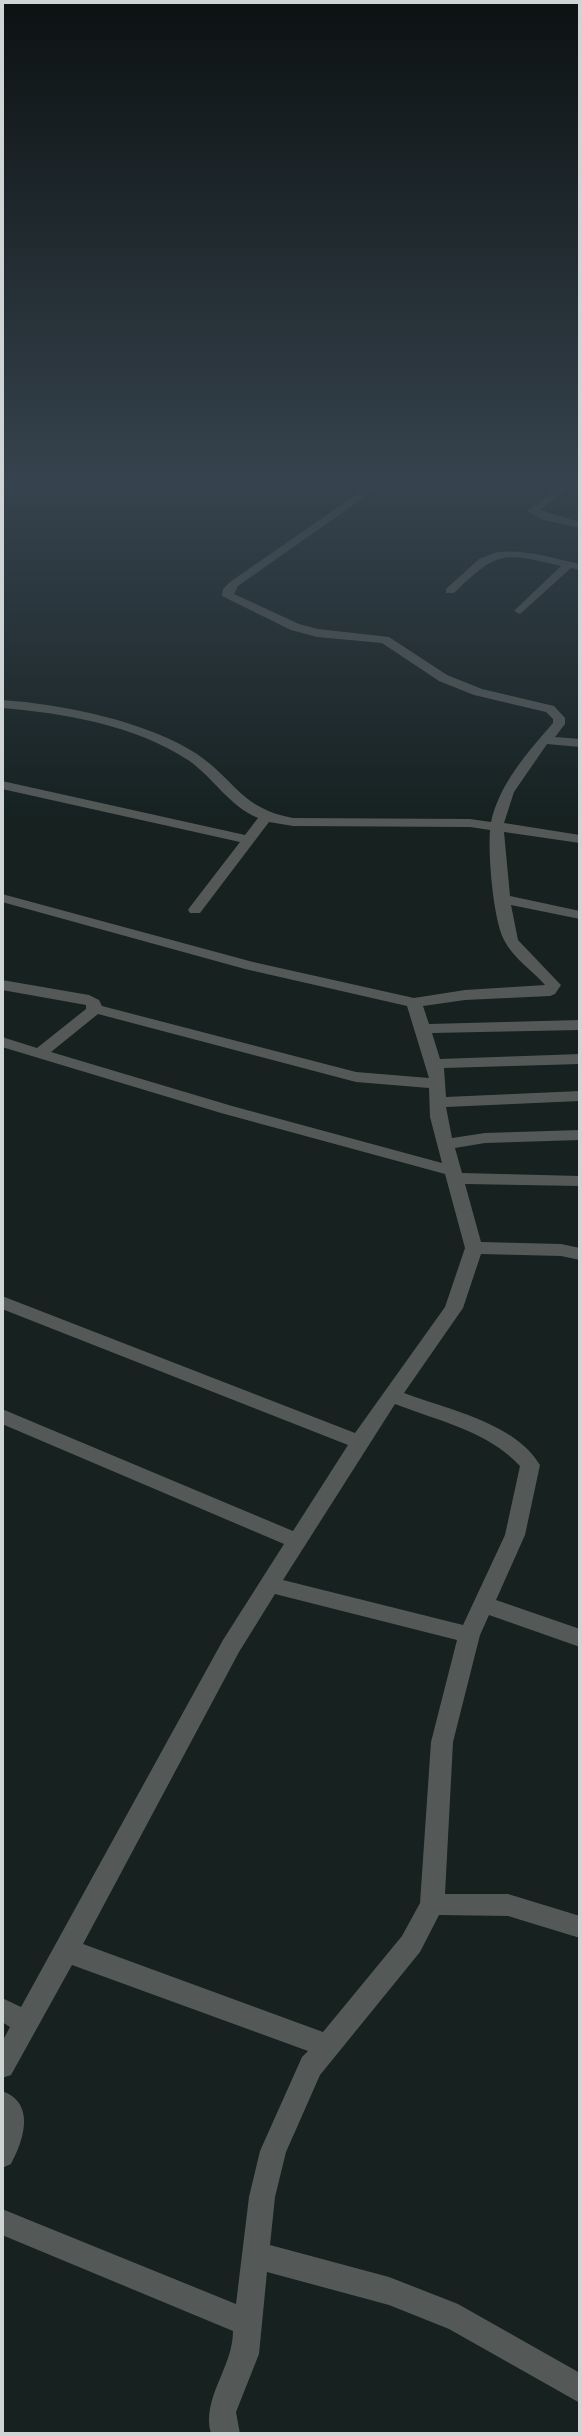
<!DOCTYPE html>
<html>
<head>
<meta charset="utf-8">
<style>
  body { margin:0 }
  #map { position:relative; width:582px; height:2436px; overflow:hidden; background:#162120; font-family:Georgia,serif }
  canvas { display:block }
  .frame { position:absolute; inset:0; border:4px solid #ced5d4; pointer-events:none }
</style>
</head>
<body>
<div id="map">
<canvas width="582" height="2436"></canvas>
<div class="frame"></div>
</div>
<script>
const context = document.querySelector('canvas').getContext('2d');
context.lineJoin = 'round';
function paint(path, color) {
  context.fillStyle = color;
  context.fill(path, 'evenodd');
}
const minor = new Path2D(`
  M 374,482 L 386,482 L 238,586 L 234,594 L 299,624 L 318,629 L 389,637 L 447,675 L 482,689 L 554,706 L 565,718 L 565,724 L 555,737 L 580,739 L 580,747 L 547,744 L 514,792 L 504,823 L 580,835 L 580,843 L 504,832 L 510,896 L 580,911 L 580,919 L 511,905 L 518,940 L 558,982 L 561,985 L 555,994 L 550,996 L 465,1000 L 423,1006 L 429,1024 L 580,1020 L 580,1030 L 432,1033 L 440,1059 L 580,1054 L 580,1064 L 444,1068 L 446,1097 L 580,1091 L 580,1101 L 446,1107 L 452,1138 L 485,1133 L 580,1130 L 580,1140 L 485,1143 L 455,1148 L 462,1173 L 580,1176 L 580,1186 L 465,1184 L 481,1242 L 561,1244 L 580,1248 L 580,1260 L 561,1256 L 481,1254 L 463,1308 L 404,1393 C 446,1409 516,1423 540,1465 L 525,1535 L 496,1600 L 580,1629 L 580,1647 L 489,1615 L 480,1635 L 453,1742 L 445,1894 L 508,1894 L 580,1916 L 580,1938 L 508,1916 L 439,1915 L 420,1952 L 320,2075 L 286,2152 L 275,2197 L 270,2245 L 389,2277 L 458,2304 L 580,2373 L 580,2403 L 449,2329 L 389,2305 L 267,2272 L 259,2354 L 236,2412 L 240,2434 L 211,2434 C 201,2398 233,2368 233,2331 L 2,2235 L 2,2209 L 236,2304 L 249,2197 L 260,2151 L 302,2057 L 308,2051 L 72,1965 L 11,2075 L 2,2078 L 2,2042 L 10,2027 L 2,2022 L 2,1998 L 21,2007 L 223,1640 L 284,1544 L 2,1424 L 2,1409 L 293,1531 L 348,1445 L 2,1309 L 2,1296 L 355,1433 L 445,1307 L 465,1248 L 445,1174 L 221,1113 L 2,1047 L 2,1037 L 37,1048 L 86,1009 L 86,1005 L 2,990 L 2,980 L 89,995 L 99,1000 L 102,1006 L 356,1072 L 429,1078 L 407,1006 L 245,969 L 2,902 L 2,894 L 253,962 L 414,998 L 465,990 L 545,985 C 532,970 513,958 504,940 C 493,919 488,854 490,830 L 470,827 L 293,826 L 269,822 L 200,913 L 190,913 L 188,910 L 190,907 L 240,842 L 2,789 L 2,781 L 245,835 L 258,818 C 229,806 213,777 188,760 C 135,725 63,713 2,708 L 2,700 C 62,704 146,721 197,754 C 235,780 242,809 293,818 L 470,819 L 491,822 C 500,783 527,753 553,723 L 553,719 L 546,712 L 474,695 L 439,681 L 382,643 L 317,637 L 291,630 L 222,596 L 223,589 L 230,582 ZM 98,1014 L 356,1082 L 429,1088 L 430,1117 L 442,1163 L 232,1106 L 51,1052 ZM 395,1404 C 438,1421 488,1431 520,1466 L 505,1535 L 463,1625 L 283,1580 ZM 275,1594 L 457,1640 L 431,1742 L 420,1903 L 402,1936 L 323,2032 L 83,1944 L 239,1652 Z
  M 562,484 L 571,486 L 540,510 L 580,522 L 580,528 L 543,520 L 527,511 Z
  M 497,552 C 525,549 553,558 580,564 L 580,570 L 571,568 L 520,614 L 514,611 L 516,609 L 561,566 C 501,552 498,551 454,593 L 446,593 L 446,589 L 479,559 Z
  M 2,2091 C 36,2103 24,2140 11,2164 L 2,2168 Z`);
paint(minor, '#545957');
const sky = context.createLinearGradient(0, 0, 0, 823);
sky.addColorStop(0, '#0c1212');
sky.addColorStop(0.59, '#36434e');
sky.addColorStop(1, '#36434e00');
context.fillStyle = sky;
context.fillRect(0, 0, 582, 823);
</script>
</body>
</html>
